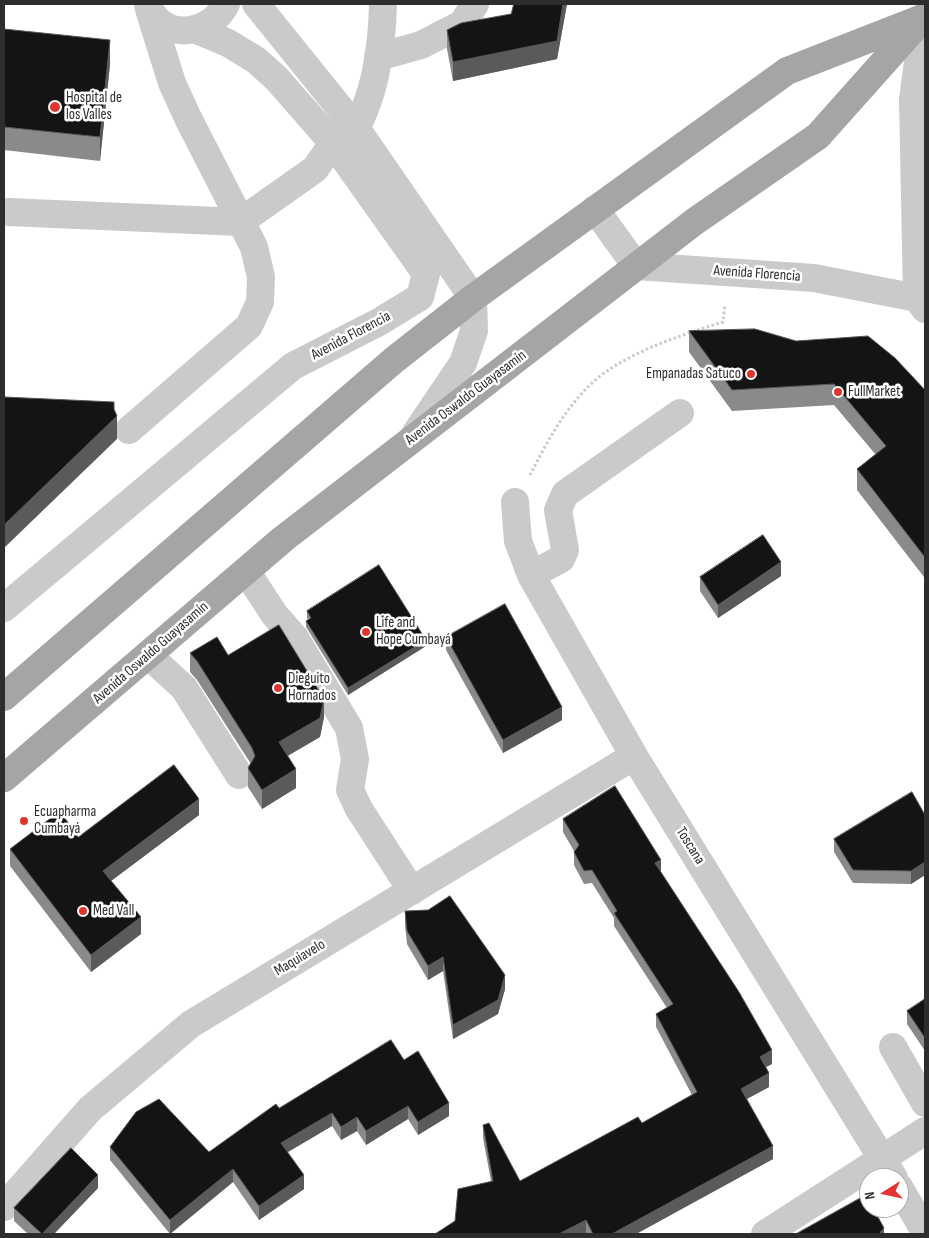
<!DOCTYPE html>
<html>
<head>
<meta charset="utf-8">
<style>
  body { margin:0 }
  #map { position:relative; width:929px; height:1238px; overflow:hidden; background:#fff; font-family:"Sofia Sans Condensed",sans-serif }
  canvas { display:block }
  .frame { position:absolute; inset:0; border:5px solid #2d2d2d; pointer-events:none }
  .north { position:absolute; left:859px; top:1168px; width:50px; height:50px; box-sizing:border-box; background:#fff; border:1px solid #ababab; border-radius:50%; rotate:260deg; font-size:14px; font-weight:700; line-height:20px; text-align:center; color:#2d2d2d }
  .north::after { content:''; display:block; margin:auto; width:18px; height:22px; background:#e3352f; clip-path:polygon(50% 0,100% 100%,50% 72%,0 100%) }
</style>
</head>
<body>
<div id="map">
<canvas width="929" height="1238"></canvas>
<div class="frame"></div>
<div class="north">N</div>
</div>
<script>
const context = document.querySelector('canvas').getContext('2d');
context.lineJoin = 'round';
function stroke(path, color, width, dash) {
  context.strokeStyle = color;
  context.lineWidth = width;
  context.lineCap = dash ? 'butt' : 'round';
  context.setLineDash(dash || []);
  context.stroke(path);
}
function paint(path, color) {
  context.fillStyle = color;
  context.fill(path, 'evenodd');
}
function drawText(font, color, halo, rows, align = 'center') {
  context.font = font + ' "Sofia Sans Condensed",sans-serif';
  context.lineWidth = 5;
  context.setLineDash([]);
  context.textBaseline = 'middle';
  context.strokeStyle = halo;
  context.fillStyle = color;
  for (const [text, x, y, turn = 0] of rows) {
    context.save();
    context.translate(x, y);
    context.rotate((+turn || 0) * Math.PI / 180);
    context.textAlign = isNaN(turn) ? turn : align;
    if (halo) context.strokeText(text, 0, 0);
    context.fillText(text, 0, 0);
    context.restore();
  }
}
const path = new Path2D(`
  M 530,475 C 550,436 574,391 613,367 C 647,346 685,334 723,322 L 725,305`);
const minor = new Path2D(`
  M 256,4 L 356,128 L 473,298 L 474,331 L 463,363 L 415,434
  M 148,5 C 162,42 210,36 226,4
  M 924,17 L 913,99 L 917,298 L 925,309
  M 378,57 L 421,45 L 462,24 L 475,4
  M 356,128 C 376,92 382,45 383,4
  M 595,209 L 636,266 L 814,278 L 917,298
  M 8,212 L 240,222 L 315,169 L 333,143
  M 129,430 L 249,326 L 260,302 L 261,277 L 254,247 L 188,118 L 172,83 L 149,9
  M 515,502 L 518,541 L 531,575 L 634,756 L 894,1178
  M 246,571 L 274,614 L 295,638 L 349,728 L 355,759 L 350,790 L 359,809 L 412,891
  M 531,575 L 561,559 L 565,550 L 558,510 L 565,494 L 680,413
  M 4,608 L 293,366 L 379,322 L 420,297 L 426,274 L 333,143 L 277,79 L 256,60 L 228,43 L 197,30
  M 148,655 L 184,688 L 239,775
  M 893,1047 L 925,1103
  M 899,1187 L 925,1232
  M 4,1207 L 90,1109 L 191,1024 L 634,756
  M 765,1234 L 925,1131`);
const major = new Path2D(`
  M 4,697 L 394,360 L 473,298 L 787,71 L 920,19
  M 4,778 L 283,539 L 694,222 L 818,136 L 925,16`);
const wall = new Path2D(`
  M 514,4 L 567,4 L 557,59 L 453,81 L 447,49 L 447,30 L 511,14 Z
  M 4,29 L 110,64 L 100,161 L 4,150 Z
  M 689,331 L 925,390 L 925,576 L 924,577 L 857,490 L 857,469 L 876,455 L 834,405 L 732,411 L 689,352 Z
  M 781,576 L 718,618 L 700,591 L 700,577 Z
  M 307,611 L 426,646 L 348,695 L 306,627 L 306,621 L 308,620 L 307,617 Z
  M 446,637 L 562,720 L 503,753 L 446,650 Z
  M 190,653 L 228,655 L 324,717 L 320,737 L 287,756 L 296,788 L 262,809 L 248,787 L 248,768 L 251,764 L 197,680 L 190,672 Z
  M 199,815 L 111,881 L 141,934 L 91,972 L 10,866 L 10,849 Z
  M 925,815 L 925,875 L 911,884 L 853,883 L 834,852 L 834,839 Z
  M 563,819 L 661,872 L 772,1064 L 766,1067 L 769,1087 L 747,1099 L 773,1159 L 636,1234 L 586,1234 L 586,1233 L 583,1234 L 435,1234 L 455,1221 L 491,1181 L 483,1138 L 483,1125 L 520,1181 L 642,1123 L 692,1095 L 656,1027 L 656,1014 L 667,1008 L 614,926 L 614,918 L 592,883 L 584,884 L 574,865 L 574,851 L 563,832 Z
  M 405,911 L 505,989 L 498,1014 L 453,1039 L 443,971 L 428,980 L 407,944 L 405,925 Z
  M 925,999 L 925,1051 L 907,1024 L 907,1011 Z
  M 404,1060 L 449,1116 L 418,1135 L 408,1119 L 366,1145 L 357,1131 L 341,1140 L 332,1126 L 288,1152 L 304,1189 L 259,1220 L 233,1182 L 170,1234 L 110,1160 L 110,1147 L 209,1152 L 279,1108 Z
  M 98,1188 L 54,1234 L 28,1234 L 14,1221 L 14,1208 Z`);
const shadedWall = new Path2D(`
  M 563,4 L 567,4 L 557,59 L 453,81 L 453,62 Z
  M 110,40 L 110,64 L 100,161 L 100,137 Z
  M 114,402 L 114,418 L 117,416 L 117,439 L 4,548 L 4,525 Z
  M 925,555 L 925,576 L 924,577 L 924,556 Z
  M 781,562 L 781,576 L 718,618 L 718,605 Z
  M 426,640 L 426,646 L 348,695 L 348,688 Z
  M 324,699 L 324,717 L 320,737 L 279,761 L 279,742 Z
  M 562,707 L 562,720 L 503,753 L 503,740 Z
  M 296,769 L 296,788 L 262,809 L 262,790 Z
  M 199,799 L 199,815 L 103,887 L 103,871 Z
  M 661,860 L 661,873 L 655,863 Z
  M 925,862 L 925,875 L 911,884 L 911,871 Z
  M 141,917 L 141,934 L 91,972 L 91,955 Z
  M 443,957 L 443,971 L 428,980 L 428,966 Z
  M 505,975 L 505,989 L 498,1014 L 453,1039 L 453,1025 Z
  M 772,1050 L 772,1064 L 760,1070 L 760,1057 Z
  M 769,1073 L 769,1087 L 741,1102 L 741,1089 Z
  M 449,1103 L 449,1116 L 418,1135 L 418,1122 Z
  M 408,1106 L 408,1119 L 366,1145 L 366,1131 Z
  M 332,1113 L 332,1126 L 281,1156 L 281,1143 Z
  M 357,1117 L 357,1131 L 341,1140 L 341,1127 Z
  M 773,1146 L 773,1159 L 636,1234 L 612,1234 Z
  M 233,1169 L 233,1182 L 170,1234 L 170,1220 Z
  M 98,1175 L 98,1188 L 54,1234 L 42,1234 Z
  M 304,1175 L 304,1189 L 259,1220 L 259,1206 Z
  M 586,1220 L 586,1233 L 583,1234 L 559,1234 Z
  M 884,1228 L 884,1234 L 879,1234 Z`);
const building = new Path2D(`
  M 514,4 L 563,4 L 557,41 L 453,62 L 447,30 L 461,23 L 511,14 Z
  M 4,29 L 110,40 L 100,137 L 4,127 Z
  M 755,329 L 796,341 L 868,336 L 895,358 L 925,390 L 925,555 L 924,556 L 857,469 L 886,446 L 834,384 L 732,390 L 689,331 Z
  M 4,397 L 114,402 L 114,409 L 117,416 L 4,525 Z
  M 763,535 L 781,562 L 718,605 L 700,577 Z
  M 379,565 L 426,640 L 348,688 L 306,621 L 311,618 L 307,611 Z
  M 505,604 L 562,707 L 503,740 L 446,637 Z
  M 279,625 L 324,699 L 320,718 L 279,742 L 296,769 L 262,790 L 248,768 L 255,756 L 252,748 L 197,661 L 190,653 L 217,637 L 228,655 Z
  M 174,765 L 199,799 L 103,871 L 141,917 L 91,955 L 10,849 L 60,811 L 78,837 Z
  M 615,786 L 661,860 L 655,863 L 739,992 L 772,1050 L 760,1057 L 769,1073 L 741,1089 L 773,1146 L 612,1234 L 593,1234 L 586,1220 L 559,1234 L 435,1234 L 455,1221 L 458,1189 L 493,1181 L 483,1125 L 489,1123 L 520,1181 L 638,1117 L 642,1123 L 697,1092 L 656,1014 L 673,1004 L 614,913 L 617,911 L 592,870 L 584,871 L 574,852 L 579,845 L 563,819 Z
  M 912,792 L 925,815 L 925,862 L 911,871 L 853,870 L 834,839 Z
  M 450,896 L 505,975 L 498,1000 L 453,1025 L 443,957 L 428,966 L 407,931 L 405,911 L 428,910 Z
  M 925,999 L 925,1038 L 907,1011 Z
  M 391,1040 L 404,1060 L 418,1051 L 449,1103 L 418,1122 L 408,1106 L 366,1131 L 357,1117 L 341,1127 L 332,1113 L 281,1143 L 304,1175 L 259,1206 L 233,1169 L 170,1220 L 110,1147 L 136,1112 L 159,1099 L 209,1152 L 276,1104 L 279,1108 Z
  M 71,1148 L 98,1175 L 42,1234 L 14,1208 Z
  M 866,1195 L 869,1200 L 869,1208 L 873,1208 L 884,1228 L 879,1234 L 796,1234 Z`);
const markers = [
  [55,107,6,"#e3352f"],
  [751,374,5,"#e3352f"],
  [838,392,5,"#e3352f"],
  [366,632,5,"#e3352f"],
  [278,688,5,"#e3352f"],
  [24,821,5,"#e3352f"],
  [83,911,5,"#e3352f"]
];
const poiNames = [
  ["Hospital de",66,98],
  ["los Valles",66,115],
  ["Empanadas Satuco",741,374,"right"],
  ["FullMarket",848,392],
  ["Life and",376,623],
  ["Hope Cumbayá",376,640],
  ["Dieguito",288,679],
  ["Hornados",288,696],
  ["Ecuapharma",34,812],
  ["Cumbayá",34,829],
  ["Med Vall",93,911]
];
const streetNames = [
  ["Avenida Florencia",757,274,4],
  ["Avenida Florencia",351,336,-28],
  ["Avenida Oswaldo Guayasamín",466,398,-37],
  ["Avenida Oswaldo Guayasamín",151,653,-41],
  ["Toscana",690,846,58],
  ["Maquiavelo",300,958,-31]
];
stroke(path, '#cacaca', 3, [2.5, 2.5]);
stroke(minor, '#cacaca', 28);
stroke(major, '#a5a5a5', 28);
paint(wall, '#8a8a8a');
paint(shadedWall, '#5a5a5a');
paint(building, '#141414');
stroke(building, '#5a5a5a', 1);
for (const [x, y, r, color] of markers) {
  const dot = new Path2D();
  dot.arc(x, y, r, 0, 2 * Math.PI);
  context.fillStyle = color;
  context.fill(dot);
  stroke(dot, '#fff', 2);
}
drawText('15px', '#2d2d2d', '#fff', poiNames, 'left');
drawText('15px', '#2d2d2d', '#fff', streetNames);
</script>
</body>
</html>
